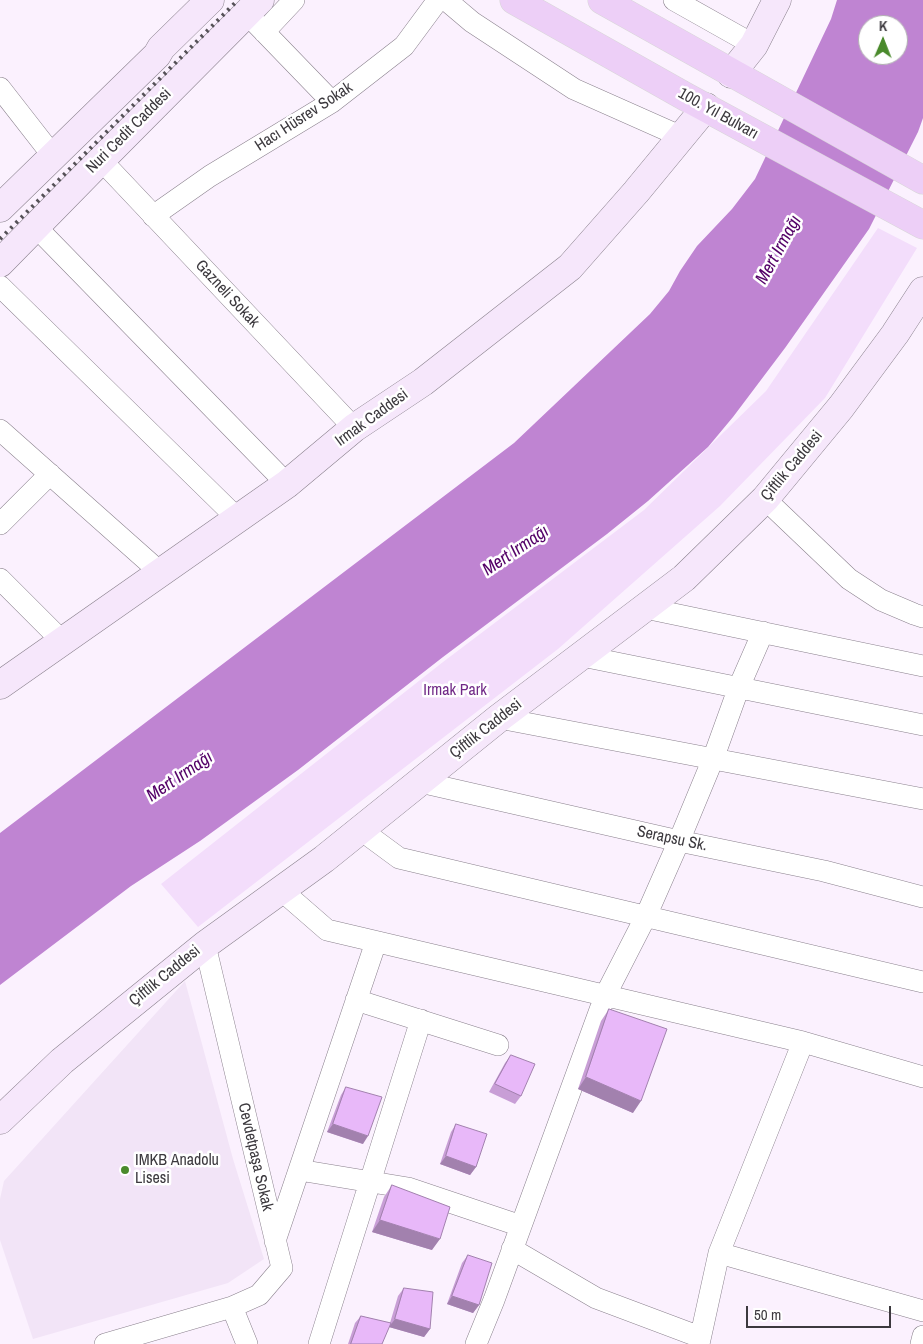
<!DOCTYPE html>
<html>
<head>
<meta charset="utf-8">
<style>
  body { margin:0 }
  #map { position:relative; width:923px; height:1344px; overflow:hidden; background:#fbf1fe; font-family:"Archivo Narrow",sans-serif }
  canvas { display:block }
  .north { position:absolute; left:858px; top:15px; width:50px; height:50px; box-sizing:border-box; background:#fff; border:1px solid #b1b0b2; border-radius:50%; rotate:1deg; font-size:14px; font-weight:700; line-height:20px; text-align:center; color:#3c393e }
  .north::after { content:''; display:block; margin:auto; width:18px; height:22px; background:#4a8a2c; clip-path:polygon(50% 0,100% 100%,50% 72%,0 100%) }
  .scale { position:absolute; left:746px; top:1306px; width:145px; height:22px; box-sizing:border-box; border:2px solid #3c393e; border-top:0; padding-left:6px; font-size:15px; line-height:18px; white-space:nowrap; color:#3c393e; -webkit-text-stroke:4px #fff; paint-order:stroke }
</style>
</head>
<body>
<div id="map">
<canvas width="923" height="1344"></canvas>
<div class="north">K</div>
<div class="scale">50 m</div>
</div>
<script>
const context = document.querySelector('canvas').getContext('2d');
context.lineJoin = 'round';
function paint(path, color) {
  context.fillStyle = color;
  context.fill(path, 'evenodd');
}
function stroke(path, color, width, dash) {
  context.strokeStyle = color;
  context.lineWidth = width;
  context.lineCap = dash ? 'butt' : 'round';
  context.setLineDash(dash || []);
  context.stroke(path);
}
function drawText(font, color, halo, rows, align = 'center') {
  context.font = font + ' "Archivo Narrow",sans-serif';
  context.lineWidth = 5;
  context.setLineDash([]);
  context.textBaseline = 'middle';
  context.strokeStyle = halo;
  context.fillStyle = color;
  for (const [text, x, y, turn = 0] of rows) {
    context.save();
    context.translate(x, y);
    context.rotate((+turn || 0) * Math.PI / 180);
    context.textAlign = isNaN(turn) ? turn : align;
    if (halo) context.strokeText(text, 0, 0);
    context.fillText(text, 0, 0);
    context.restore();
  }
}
const built = new Path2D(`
  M 185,981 L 233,1159 L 264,1259 L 228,1283 L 33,1339 L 0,1240 L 0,1199 L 4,1181 Z`);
const green = new Path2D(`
  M 878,228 L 917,248 L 825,398 L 720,506 L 558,649 L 198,927 L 161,884 L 443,662 L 644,510 L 766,391 Z`);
const water = new Path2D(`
  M 837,0 L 923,0 L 923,118 L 918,132 L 869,229 L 785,348 L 733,417 L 708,447 L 648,501 L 607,534 L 443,657 L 298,770 L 200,841 L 131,886 L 0,985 L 0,833 L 514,443 L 650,314 L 669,291 L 680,271 L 697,246 L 732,209 L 755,179 L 831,19 ZM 868,25 L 898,25 L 898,55 L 868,55 Z`);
const street = new Path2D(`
  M 446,0 L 472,22 L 574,89 L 682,137
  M 674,0 L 754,45
  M 247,14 L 332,102
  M 264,32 L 294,0
  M 0,88 L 53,156
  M 101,160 L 354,428
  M 153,216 L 210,176 L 332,102 L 404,46 L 438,0
  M 36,227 L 287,484
  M 0,286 L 238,519
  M 0,430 L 161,573
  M 765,499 L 849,579 L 881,600 L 914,614 L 923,617
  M 0,524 L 50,474
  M 0,579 L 63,642
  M 645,608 L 923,666
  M 582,656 L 923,725
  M 499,718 L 923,799
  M 420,782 L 679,841 L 824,871 L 923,897
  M 361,830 L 399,858 L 923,982
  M 281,890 L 327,930 L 803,1042 L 923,1077
  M 205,945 L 282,1268 L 259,1295 L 232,1307 L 247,1344
  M 356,1000 L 498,1045
  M 299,1170 L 408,1188 L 521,1226
  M 275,1241 L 376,942
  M 512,1249 L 596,1298 L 700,1337
  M 719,1253 L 923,1311
  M 105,1344 L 232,1307
  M 319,1344 L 421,1020
  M 476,1344 L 494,1300 L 605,996 L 646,916 L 679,841 L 713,759 L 739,687 L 763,632
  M 699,1344 L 719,1253 L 803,1042
  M 921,1344 L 923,1336`);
const secondary = new Path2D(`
  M 731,74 L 754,45 L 777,0
  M 0,208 L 157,55 L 161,48 L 210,0
  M 0,263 L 101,160 L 260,0
  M 0,685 L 287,484 L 354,428 L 423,382 L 570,267 L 636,192 L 706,107
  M 0,1120 L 62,1061 L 205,945 L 324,859 L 499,718 L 684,578 L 765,499 L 841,407 L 895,334 L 923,291`);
const primary = new Path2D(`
  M 514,0 L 686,97 L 923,225
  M 602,0 L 923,180`);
const rail = new Path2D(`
  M 0,239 L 238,0`);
const wall = new Path2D(`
  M 609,1009 L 633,1113 L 578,1089 L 601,1021 Z
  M 511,1055 L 521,1096 L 515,1104 L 489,1092 L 505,1063 Z
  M 346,1087 L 363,1144 L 327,1132 L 341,1095 Z
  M 456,1124 L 476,1167 L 470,1175 L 440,1164 L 451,1132 Z
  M 392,1185 L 432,1250 L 372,1232 L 384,1197 Z
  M 468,1255 L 479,1305 L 473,1313 L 447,1304 L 462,1263 Z
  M 404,1288 L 430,1329 L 424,1337 L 389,1327 L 382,1344 L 348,1344 L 355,1323 L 361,1316 L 390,1323 L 398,1296 Z`);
const shadedWall = new Path2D(`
  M 586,1077 L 641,1101 L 633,1113 L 578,1089 Z
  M 333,1124 L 368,1136 L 363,1144 L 327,1132 Z
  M 446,1156 L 476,1167 L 470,1175 L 440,1164 Z
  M 380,1220 L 440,1239 L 432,1250 L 372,1232 Z
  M 452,1296 L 479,1305 L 473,1313 L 447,1304 Z
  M 395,1319 L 430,1329 L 424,1337 L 389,1327 Z`);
const building = new Path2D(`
  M 609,1009 L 667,1029 L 641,1101 L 586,1077 Z
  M 511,1055 L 535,1064 L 521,1096 L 495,1084 Z
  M 346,1087 L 382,1097 L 368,1136 L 333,1124 Z
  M 456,1124 L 487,1134 L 476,1167 L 446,1156 Z
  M 392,1185 L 450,1207 L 440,1239 L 380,1220 Z
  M 468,1255 L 492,1263 L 479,1305 L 452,1296 Z
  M 404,1288 L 433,1292 L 430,1329 L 395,1319 Z
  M 361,1316 L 391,1323 L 382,1344 L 351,1344 Z`);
const markers = [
  [125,1170,5,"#4a8a2c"]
];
const streetNames = [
  ["100. Yıl Bulvarı",718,114,29],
  ["Hacı Hüsrev Sokak",304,117,-33],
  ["Nuri Cedit Caddesi",129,131,-45],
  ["Gazneli Sokak",227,294,47],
  ["Irmak Caddesi",372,418,-36],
  ["Çiftlik Caddesi",792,466,-50],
  ["Çiftlik Caddesi",486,729,-38],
  ["Serapsu Sk.",672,839,12],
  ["Çiftlik Caddesi",165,976,-39],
  ["Cevdetpaşa Sokak",255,1157,77]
];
const parkNames = [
  ["Irmak Park",455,691]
];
const poiNames = [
  ["IMKB Anadolu",135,1161],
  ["Lisesi",135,1179]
];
const waterNames = [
  ["Mert Irmağı",779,250,-61],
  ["Mert Irmağı",516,551,-34],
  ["Mert Irmağı",180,777,-34]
];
paint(built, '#f2e4f7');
paint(green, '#f3ddfb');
paint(water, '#bf84d2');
stroke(street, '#8a818d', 22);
stroke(secondary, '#8a818d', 29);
stroke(primary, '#d8d7d8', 29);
stroke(street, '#fff', 21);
stroke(secondary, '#f6e7fb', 28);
stroke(primary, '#edcff7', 28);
stroke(rail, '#555157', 4, [2.5, 5]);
paint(wall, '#c89ed6');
paint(shadedWall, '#a281ae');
paint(building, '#e8b8f9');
stroke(building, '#a281ae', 1);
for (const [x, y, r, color] of markers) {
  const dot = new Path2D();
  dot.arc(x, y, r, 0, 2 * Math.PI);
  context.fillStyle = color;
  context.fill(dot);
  stroke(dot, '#fff', 2);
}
drawText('16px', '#3c393e', '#fff', streetNames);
drawText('16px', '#712987', '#fff', parkNames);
drawText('16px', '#3c393e', '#fff', poiNames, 'left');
drawText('italic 18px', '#530067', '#fff', waterNames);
</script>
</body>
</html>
